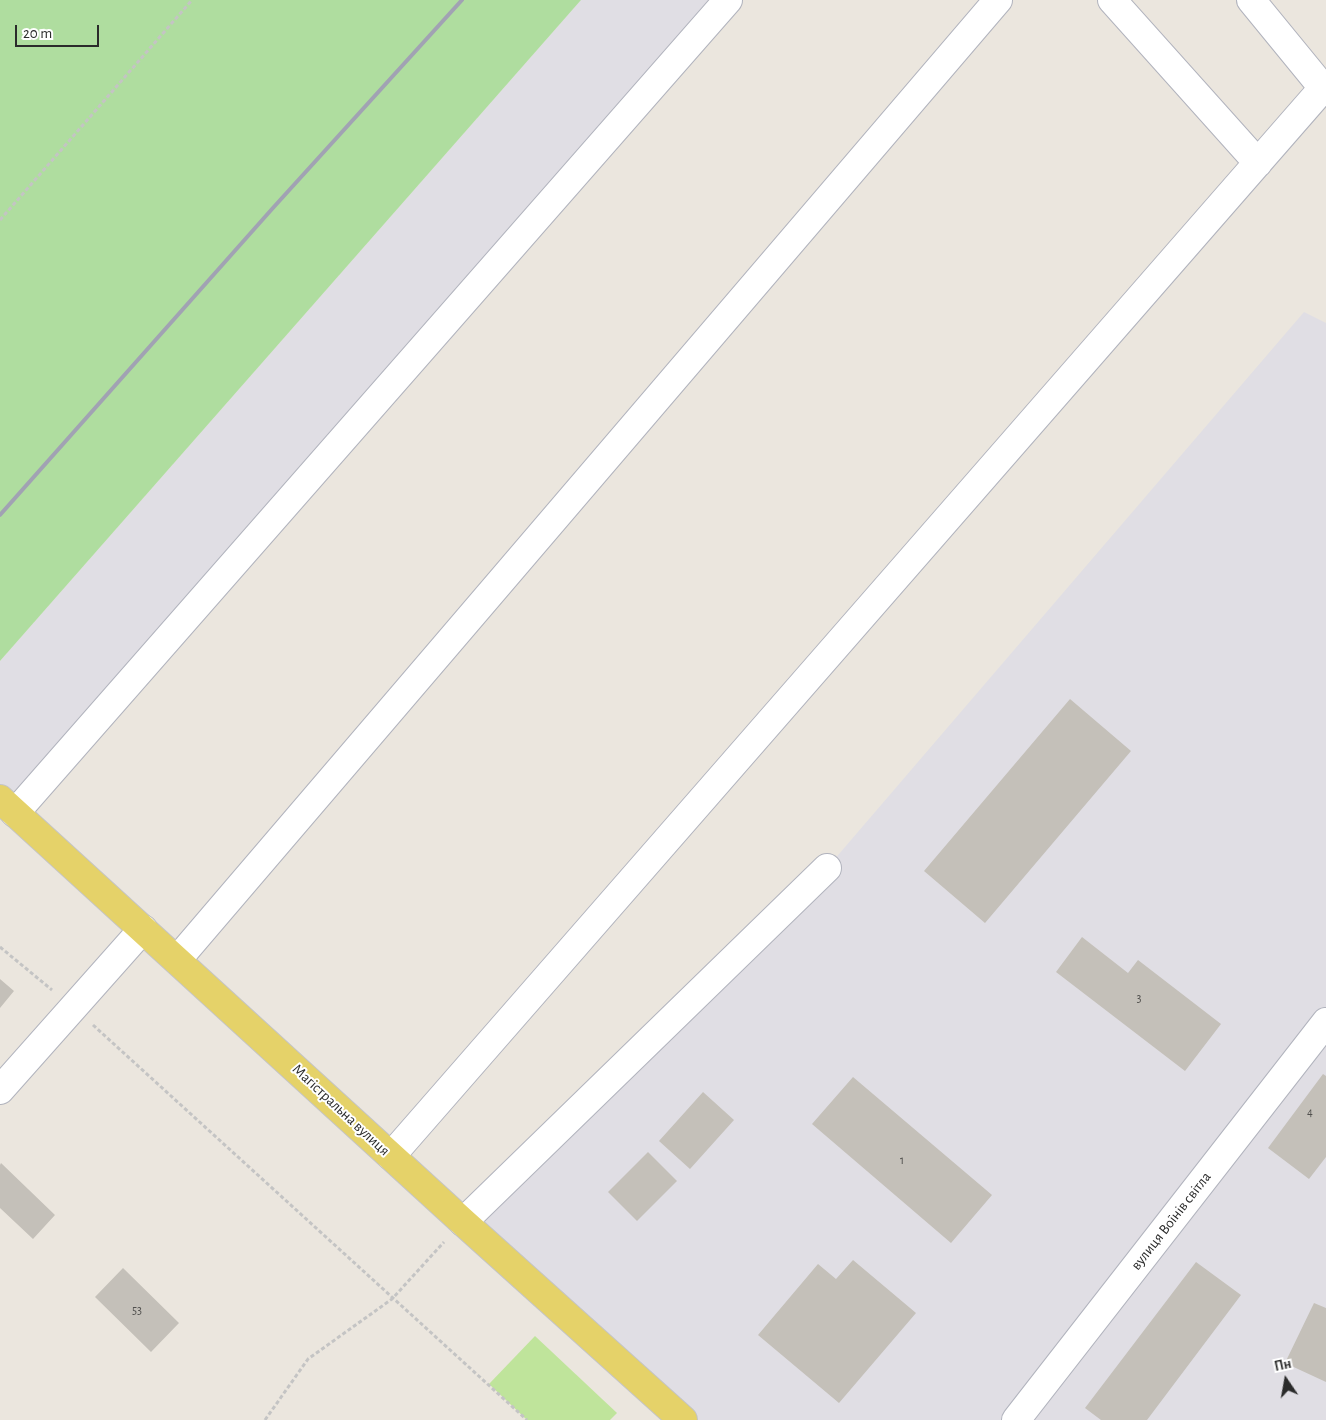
<!DOCTYPE html>
<html>
<head>
<meta charset="utf-8">
<style>
  body { margin:0 }
  #map { position:relative; width:1326px; height:1420px; overflow:hidden; background:#ebe6de; font-family:"Alegreya Sans",sans-serif }
  canvas { display:block }
  .north { position:absolute; left:1261px; top:1355px; width:50px; height:50px; -webkit-text-stroke:4px #fff; paint-order:stroke; rotate:348deg; font-size:14px; font-weight:700; line-height:20px; text-align:center; color:#2b2b2b }
  .north::after { content:''; display:block; margin:auto; width:18px; height:22px; background:#2b2b2b; clip-path:polygon(50% 0,100% 100%,50% 72%,0 100%) }
  .scale { position:absolute; left:15px; top:25px; width:84px; height:22px; box-sizing:border-box; border:2px solid #2b2b2b; border-top:0; padding-left:6px; font-size:15px; line-height:18px; white-space:nowrap; color:#2b2b2b; -webkit-text-stroke:4px #fff; paint-order:stroke }
</style>
</head>
<body>
<div id="map">
<canvas width="1326" height="1420"></canvas>
<div class="north">Пн</div>
<div class="scale">20 m</div>
</div>
<script>
const context = document.querySelector('canvas').getContext('2d');
context.lineJoin = 'round';
function paint(path, color) {
  context.fillStyle = color;
  context.fill(path, 'evenodd');
}
function stroke(path, color, width, dash) {
  context.strokeStyle = color;
  context.lineWidth = width;
  context.lineCap = dash ? 'butt' : 'round';
  context.setLineDash(dash || []);
  context.stroke(path);
}
function drawText(font, color, halo, rows, align = 'center') {
  context.font = font + ' "Alegreya Sans",sans-serif';
  context.lineWidth = 4;
  context.setLineDash([]);
  context.textBaseline = 'middle';
  context.strokeStyle = halo;
  context.fillStyle = color;
  for (const [text, x, y, turn = 0] of rows) {
    context.save();
    context.translate(x, y);
    context.rotate((+turn || 0) * Math.PI / 180);
    context.textAlign = isNaN(turn) ? turn : align;
    if (halo) context.strokeText(text, 0, 0);
    context.fillText(text, 0, 0);
    context.restore();
  }
}
const industrial = new Path2D(`
  M 581,0 L 728,0 L 15,813 L 0,799 L 0,661 Z
  M 1304,312 L 1326,323 L 1326,1420 L 683,1420 L 463,1222 L 827,868 Z`);
const green = new Path2D(`
  M 0,0 L 581,0 L 0,661 Z`);
const pitch = new Path2D(`
  M 535,1336 L 617,1413 L 610,1420 L 527,1420 L 489,1384 Z`);
const building = new Path2D(`
  M 1070,699 L 1131,751 L 985,923 L 924,871 Z
  M 1082,937 L 1128,973 L 1138,960 L 1221,1024 L 1185,1071 L 1056,972 Z
  M 0,979 L 14,991 L 0,1008 Z
  M 1323,1074 L 1326,1076 L 1326,1157 L 1309,1179 L 1268,1148 Z
  M 853,1077 L 992,1195 L 951,1243 L 812,1124 Z
  M 703,1092 L 734,1120 L 690,1169 L 659,1141 Z
  M 648,1152 L 677,1181 L 637,1221 L 608,1192 Z
  M 1,1163 L 55,1215 L 33,1239 L 0,1208 L 0,1165 Z
  M 853,1260 L 916,1313 L 839,1403 L 758,1335 L 818,1264 L 836,1279 Z
  M 1196,1262 L 1241,1295 L 1147,1420 L 1101,1420 L 1085,1408 Z
  M 123,1268 L 179,1323 L 151,1352 L 95,1297 Z
  M 1314,1303 L 1326,1308 L 1326,1382 L 1285,1363 Z`);
const path = new Path2D(`
  M 0,220 L 192,0
  M 0,947 L 52,990
  M 93,1025 L 527,1420
  M 265,1420 L 308,1359 L 392,1299 L 444,1242`);
const minor = new Path2D(`
  M 1112,0 L 1258,163
  M 15,813 L 728,0
  M 177,960 L 998,0
  M 0,1090 L 143,929
  M 391,1156 L 1323,88 L 1251,0
  M 463,1222 L 827,868
  M 1016,1420 L 1326,1022`);
const major = new Path2D(`
  M 0,799 L 463,1222 L 683,1420`);
const rail = new Path2D(`
  M 0,515 L 272,209 L 462,0`);
const numberNames = [
  ["3",1139,998],
  ["4",1310,1112],
  ["1",902,1160],
  ["53",137,1310]
];
const streetNames = [
  ["Магістральна вулиця",341,1110,43],
  ["вулиця Воїнів світла",1171,1221,-52]
];
paint(industrial, '#e0dee4');
paint(green, '#afdd9f');
paint(pitch, '#bfe49b');
paint(building, '#c4c0b9');
stroke(minor, '#b1b3bd', 30);
stroke(major, '#c4c4c4', 30);
stroke(path, '#c4c4c4', 3, [4, 2.5]);
stroke(minor, '#fff', 28);
stroke(major, '#e5d269', 28);
stroke(rail, '#a1a2b3', 4);
drawText('12px', '#51504e', null, numberNames);
drawText('15px', '#2b2b2b', '#fff', streetNames);
</script>
</body>
</html>
